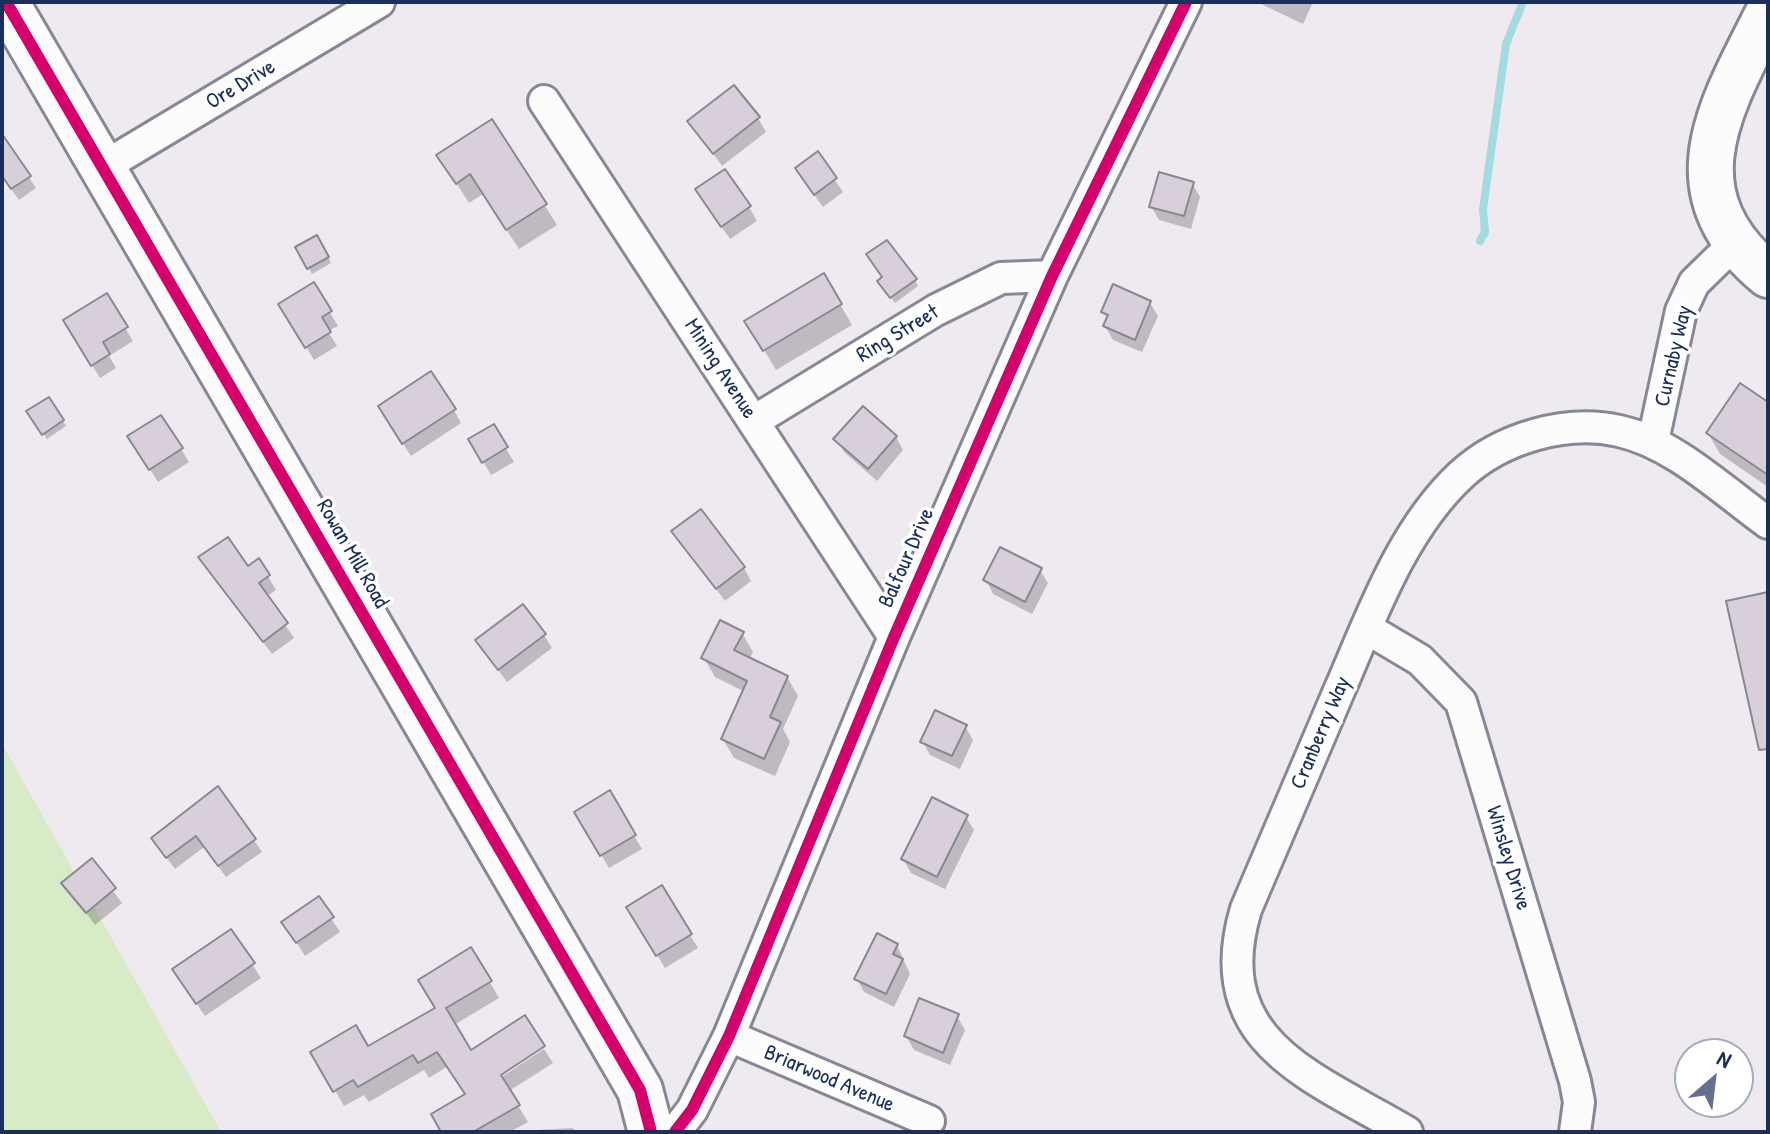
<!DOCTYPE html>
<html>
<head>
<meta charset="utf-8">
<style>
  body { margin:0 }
  #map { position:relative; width:1770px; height:1134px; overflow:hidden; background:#efe9f0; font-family:"Patrick Hand",sans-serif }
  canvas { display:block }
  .frame { position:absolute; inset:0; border:4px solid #1b2f5e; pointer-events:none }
  .north { position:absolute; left:1674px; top:1038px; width:80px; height:80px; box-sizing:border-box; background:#fff; border:2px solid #a4acbf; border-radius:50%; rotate:28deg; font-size:22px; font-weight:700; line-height:32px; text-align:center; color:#1b2f5e }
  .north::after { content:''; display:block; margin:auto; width:28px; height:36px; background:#657091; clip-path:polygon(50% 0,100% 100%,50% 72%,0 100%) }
</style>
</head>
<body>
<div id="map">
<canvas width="1770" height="1134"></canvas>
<div class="frame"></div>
<div class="north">N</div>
</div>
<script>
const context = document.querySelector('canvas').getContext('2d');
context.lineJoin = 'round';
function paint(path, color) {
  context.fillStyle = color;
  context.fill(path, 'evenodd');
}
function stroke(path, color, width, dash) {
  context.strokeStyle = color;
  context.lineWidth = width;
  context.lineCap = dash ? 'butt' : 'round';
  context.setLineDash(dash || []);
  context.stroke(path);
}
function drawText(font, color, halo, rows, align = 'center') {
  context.font = font + ' "Patrick Hand",sans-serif';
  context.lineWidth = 7;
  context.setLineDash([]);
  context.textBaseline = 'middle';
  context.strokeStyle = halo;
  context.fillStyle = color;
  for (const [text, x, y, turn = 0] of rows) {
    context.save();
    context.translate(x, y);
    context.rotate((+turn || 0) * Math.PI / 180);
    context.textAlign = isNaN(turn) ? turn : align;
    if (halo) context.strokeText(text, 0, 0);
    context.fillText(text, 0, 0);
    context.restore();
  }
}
const green = new Path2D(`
  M 2,744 L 221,1132 L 2,1132 Z`);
const shadow = new Path2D(`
  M 1257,2 L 1313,2 L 1303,24 Z
  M 758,118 L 766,132 L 722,166 L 690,121 Z
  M 492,121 L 557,225 L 519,249 L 483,194 L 469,203 L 451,175 Z
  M 2,138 L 36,188 L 19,200 L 2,176 Z
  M 817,154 L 843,192 L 823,207 L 805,182 Z
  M 1192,183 L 1200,197 L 1191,229 L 1159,220 L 1151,206 Z
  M 705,203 L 749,207 L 757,221 L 730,239 Z
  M 316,238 L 331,263 L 312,274 L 298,248 Z
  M 824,276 L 852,325 L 776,370 L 747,321 Z
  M 915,280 L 918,286 L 895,303 L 883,288 Z
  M 313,285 L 338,326 L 328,331 L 337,346 L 314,360 L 281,305 Z
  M 106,296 L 133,341 L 109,356 L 116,368 L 100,378 L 65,320 Z
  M 1150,303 L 1158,316 L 1142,352 L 1113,340 L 1105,326 L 1108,320 L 1103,312 Z
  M 1768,405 L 1768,487 L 1720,454 L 1708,433 Z
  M 454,410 L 461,423 L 411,456 L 388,420 Z
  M 29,412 L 63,421 L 66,426 L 47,439 Z
  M 493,427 L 514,462 L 491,475 L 471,440 Z
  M 896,437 L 903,450 L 877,481 L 844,452 L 836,439 Z
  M 181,449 L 189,462 L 158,482 L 138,450 Z
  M 674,532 L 744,568 L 751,581 L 725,601 Z
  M 259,561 L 276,590 L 266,597 L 294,638 L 272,654 L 209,571 L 247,568 Z
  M 1040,570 L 1048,583 L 1032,614 L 993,594 L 986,580 Z
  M 742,633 L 753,652 L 749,660 L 787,677 L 798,696 L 783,729 L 790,742 L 775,776 L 734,758 L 723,739 L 745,692 L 715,677 L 704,658 Z
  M 544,635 L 552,648 L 507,682 L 486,653 Z
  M 965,726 L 973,740 L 960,769 L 930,755 L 923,742 Z
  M 218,788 L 262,852 L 226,877 L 204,847 L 175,869 L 161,850 Z
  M 609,793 L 642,849 L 609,868 L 576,812 Z
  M 966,817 L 974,830 L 945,889 L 911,873 L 903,859 Z
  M 91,861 L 122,903 L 95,925 L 64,883 Z
  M 661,888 L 698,948 L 665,968 L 629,908 Z
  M 318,899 L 340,932 L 305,956 L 292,935 Z
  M 231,931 L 261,978 L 205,1016 L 182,983 Z
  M 897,945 L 910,974 L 894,1007 L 864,992 L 857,979 Z
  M 471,950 L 499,998 L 454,1025 L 470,1053 L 494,1082 L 544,1049 L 553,1063 L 509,1091 L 528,1122 L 510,1132 L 443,1132 L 467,1095 L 448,1066 L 429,1078 L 424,1070 L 369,1102 L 364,1095 L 344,1106 L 313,1052 L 367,1049 L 437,1009 Z
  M 957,1016 L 965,1030 L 950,1065 L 914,1050 L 906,1036 Z
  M 573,1128 L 576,1132 L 536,1132 L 536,1130 Z`);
const stream = new Path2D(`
  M 1480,241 L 1485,232 L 1483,209 L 1506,44 L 1523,2`);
const building = new Path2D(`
  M 734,85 L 760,117 L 713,154 L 687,121 Z
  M 492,119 L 547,204 L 506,230 L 470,174 L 456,184 L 436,155 Z
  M 2,134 L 31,176 L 11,189 L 2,176 Z
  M 818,151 L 837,178 L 814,195 L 795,168 Z
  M 725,169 L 751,206 L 721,227 L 695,189 Z
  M 1159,172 L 1194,182 L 1184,216 L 1149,207 Z
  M 317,235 L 329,257 L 307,269 L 295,247 Z
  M 887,240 L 917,279 L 890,298 L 877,281 L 882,277 L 866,254 Z
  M 824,273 L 842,304 L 763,351 L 744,321 Z
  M 314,282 L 332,311 L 322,317 L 331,332 L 305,348 L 278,304 Z
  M 1113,284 L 1151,301 L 1135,340 L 1103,326 L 1108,315 L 1101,312 Z
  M 107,293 L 128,327 L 103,342 L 110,354 L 91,366 L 63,320 Z
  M 431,371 L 456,409 L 402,444 L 378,406 Z
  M 1740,383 L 1768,402 L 1768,475 L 1706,433 Z
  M 49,397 L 64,420 L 42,435 L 26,411 Z
  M 863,406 L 897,436 L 868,469 L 833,439 Z
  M 161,415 L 183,448 L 149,470 L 127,436 Z
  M 494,424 L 508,447 L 482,463 L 468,439 Z
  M 701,509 L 745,567 L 716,589 L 671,531 Z
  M 228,537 L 248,566 L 259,558 L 270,575 L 259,583 L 288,623 L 263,642 L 198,557 Z
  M 1000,547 L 1042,568 L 1025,602 L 983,580 Z
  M 1768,592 L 1768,749 L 1759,750 L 1726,601 Z
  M 523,604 L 546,634 L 498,670 L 475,640 Z
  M 720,620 L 744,632 L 734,650 L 788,676 L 770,717 L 781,722 L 764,759 L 721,739 L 747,681 L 701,658 Z
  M 935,710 L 967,725 L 952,756 L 920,742 Z
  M 218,786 L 256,839 L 218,866 L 196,836 L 166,858 L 151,838 Z
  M 610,790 L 636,835 L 600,856 L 574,812 Z
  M 932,797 L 968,815 L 937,877 L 901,859 Z
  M 92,858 L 116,888 L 86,913 L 61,883 Z
  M 662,885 L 692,934 L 656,956 L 626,907 Z
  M 319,896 L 334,917 L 296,943 L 281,922 Z
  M 231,929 L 255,963 L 196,1004 L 172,969 Z
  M 877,933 L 898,944 L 893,954 L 903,959 L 886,994 L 854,979 Z
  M 471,947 L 492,981 L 446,1008 L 471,1050 L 525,1015 L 545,1046 L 501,1075 L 520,1105 L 473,1132 L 441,1132 L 431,1114 L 465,1094 L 437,1052 L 418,1063 L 413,1055 L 358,1087 L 353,1080 L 333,1092 L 310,1052 L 356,1025 L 368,1046 L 435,1008 L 418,980 Z
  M 919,998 L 959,1014 L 943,1053 L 904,1036 Z`);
const street = new Path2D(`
  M 544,101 L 894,637
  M 103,167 L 379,2
  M 754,421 L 936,310 L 1001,278 L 1052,276
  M 1653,441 L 1681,311 L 1694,283 L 1737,241
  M 1366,628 L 1420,660 L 1461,702 L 1575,1081 L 1579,1102 L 1575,1132
  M 729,1036 L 929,1121
  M 675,1132 L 692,1110 L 729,1036 L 894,637 L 1052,276 L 1186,2
  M 1407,1132 C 1312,1076 1206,1042 1246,909 C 1277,837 1308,764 1339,691 C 1371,618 1401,531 1461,475 C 1501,438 1566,419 1619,431 C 1674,443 1722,490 1768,523`);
const secondary = new Path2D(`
  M 6,2 L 622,1059 L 640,1090 L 651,1132
  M 1768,13 C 1721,106 1667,192 1768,275`);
const cycleway = new Path2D(`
  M 6,2 L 622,1059 L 640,1090 L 651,1132
  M 675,1132 L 692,1110 L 729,1036 L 894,637 L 1052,276 L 1186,2`);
const streetNames = [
  ["Ore Drive",241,85,-31],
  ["Ring Street",898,334,-31],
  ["Curnaby Way",1674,356,-77],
  ["Mining Avenue",720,369,57],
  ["Rowan Mill Road",352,554,60],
  ["Balfour Drive",907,558,-66],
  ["Cranberry Way",1321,733,-67],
  ["Winsley Drive",1508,858,73],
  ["Briarwood Avenue",829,1079,23]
];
paint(green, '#d8ebc7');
paint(shadow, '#0003');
stroke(stream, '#a3dbe1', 8);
paint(building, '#d9cfdb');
stroke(building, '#868894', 2);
stroke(street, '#868894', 36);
stroke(secondary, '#868894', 50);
stroke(street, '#fdfcfd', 30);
stroke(secondary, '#fdfcfd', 44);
stroke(cycleway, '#d6006c', 12);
drawText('22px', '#1b2f5e', '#fff', streetNames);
</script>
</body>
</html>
